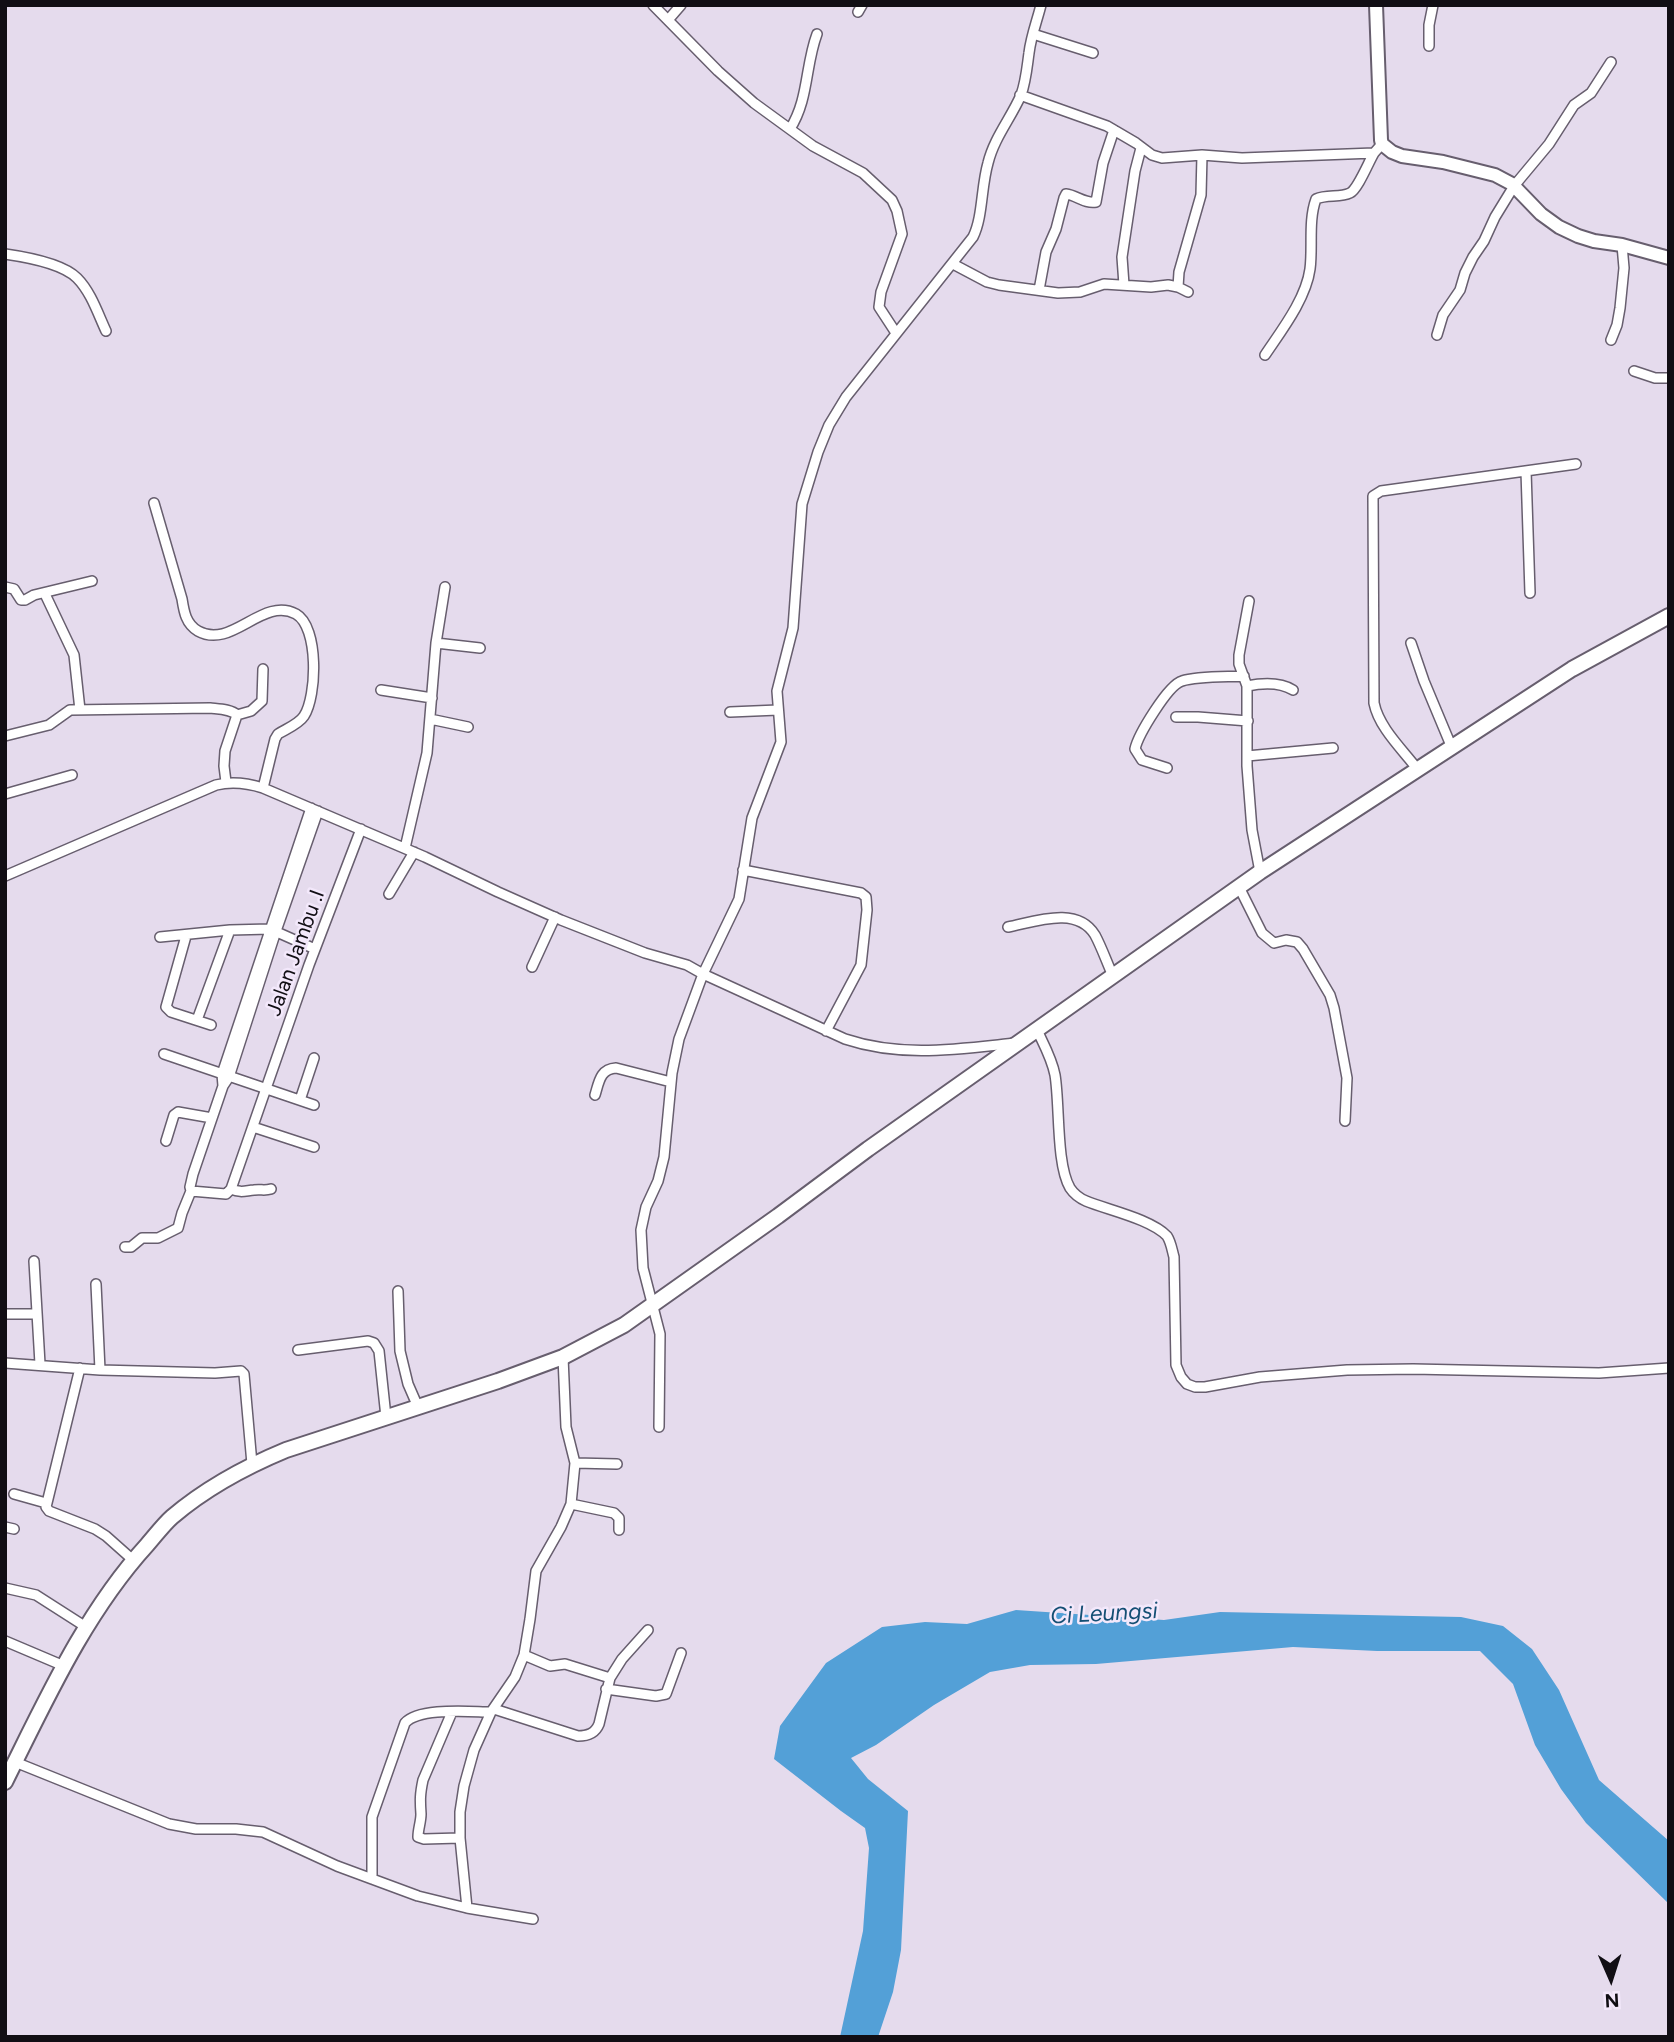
<!DOCTYPE html>
<html>
<head>
<meta charset="utf-8">
<style>
  body { margin:0 }
  #map { position:relative; width:1674px; height:2042px; overflow:hidden; background:#e5dbed; font-family:Figtree,sans-serif }
  canvas { display:block }
  .frame { position:absolute; inset:0; border:7px solid #110e14; pointer-events:none }
  .north { position:absolute; left:1576px; top:1944px; width:70px; height:70px; -webkit-text-stroke:5px #f3e8fb; paint-order:stroke; rotate:177deg; font-size:19px; font-weight:700; line-height:28px; text-align:center; color:#110e14 }
  .north::after { content:''; display:block; margin:auto; width:24px; height:32px; background:#110e14; clip-path:polygon(50% 0,100% 100%,50% 72%,0 100%) }
</style>
</head>
<body>
<div id="map">
<canvas width="1674" height="2042"></canvas>
<div class="frame"></div>
<div class="north">N</div>
</div>
<script>
const context = document.querySelector('canvas').getContext('2d');
context.lineJoin = 'round';
function paint(path, color) {
  context.fillStyle = color;
  context.fill(path, 'evenodd');
}
function stroke(path, color, width, dash) {
  context.strokeStyle = color;
  context.lineWidth = width;
  context.lineCap = dash ? 'butt' : 'round';
  context.setLineDash(dash || []);
  context.stroke(path);
}
function drawText(font, color, halo, rows, align = 'center') {
  context.font = font + ' Figtree,sans-serif';
  context.lineWidth = 5;
  context.setLineDash([]);
  context.textBaseline = 'middle';
  context.strokeStyle = halo;
  context.fillStyle = color;
  for (const [text, x, y, turn = 0] of rows) {
    context.save();
    context.translate(x, y);
    context.rotate((+turn || 0) * Math.PI / 180);
    context.textAlign = isNaN(turn) ? turn : align;
    if (halo) context.strokeText(text, 0, 0);
    context.fillText(text, 0, 0);
    context.restore();
  }
}
const water = new Path2D(`
  M 1016,1610 L 1164,1620 L 1220,1612 L 1461,1617 L 1503,1626 L 1532,1649 L 1559,1690 L 1599,1780 L 1669,1841 L 1669,1904 L 1586,1823 L 1561,1789 L 1535,1745 L 1513,1684 L 1480,1651 L 1377,1651 L 1293,1647 L 1096,1664 L 1030,1665 L 990,1672 L 934,1705 L 876,1745 L 851,1758 L 868,1779 L 908,1811 L 901,1950 L 893,1992 L 878,2037 L 840,2037 L 863,1931 L 869,1848 L 865,1828 L 841,1811 L 774,1759 L 780,1726 L 826,1663 L 882,1627 L 925,1622 L 967,1624 Z`);
const street = new Path2D(`
  M 653,5 L 718,71 L 754,103 L 813,146 L 863,173 L 892,200 L 897,211 L 902,234 L 881,292 L 879,307 L 896,333
  M 858,12 L 862,5
  M 668,20 L 681,5
  M 1033,34 L 1093,53
  M 1429,46 L 1429,25 L 1433,5
  M 1020,95 L 1107,126 L 1136,143 L 1152,155 L 1162,158 L 1202,155 L 1242,158 L 1374,153 L 1382,144
  M 790,129 C 809,99 805,66 817,34
  M 5,254 C 26,257 62,263 77,278 C 91,292 98,314 106,331
  M 953,264 L 987,282 L 999,285 L 1058,293 L 1080,292 L 1104,284 L 1151,287 L 1168,285 L 1178,287 L 1188,292
  M 1124,285 L 1122,257 L 1135,171 L 1141,148
  M 1178,287 L 1179,272 L 1201,195 L 1202,155
  M 1039,290 L 1046,252 L 1056,229 L 1064,198 L 1066,194 C 1076,195 1085,204 1096,202 L 1103,163 L 1114,130
  M 1437,335 L 1443,315 L 1460,290 L 1465,273 L 1473,257 L 1484,241 L 1495,217 L 1514,186 L 1549,144 L 1574,105 L 1591,93 L 1611,62
  M 1611,340 L 1617,325 L 1620,308 L 1624,268 L 1622,245
  M 1265,355 C 1281,331 1306,299 1310,269 C 1313,247 1308,221 1316,199 C 1327,194 1340,198 1350,193 C 1358,189 1369,161 1374,153
  M 1634,371 L 1655,378 L 1669,378
  M 1526,471 L 1530,593
  M 154,503 L 182,599 C 184,612 186,624 198,631 C 232,650 262,596 296,614 C 319,627 317,696 304,716 C 299,724 286,729 278,734 L 275,739 L 263,788
  M 5,587 L 14,589 L 21,600 L 25,600 L 34,595 L 92,581
  M 45,594 L 74,655 L 80,710
  M 1249,601 L 1239,655 L 1239,664 L 1247,686 L 1247,766 L 1252,830 L 1260,872
  M 436,643 L 480,648
  M 1411,643 L 1424,681 L 1452,748
  M 1247,686 C 1262,683 1280,682 1293,690
  M 381,690 L 432,698
  M 730,712 L 778,710
  M 237,715 L 251,711 L 262,701 L 263,669
  M 1176,717 L 1198,717 L 1248,721
  M 430,719 L 468,727
  M 5,736 L 49,725 L 70,710 L 210,708 C 218,709 231,709 237,715 L 225,751 L 224,766 L 226,782
  M 1247,756 L 1333,748
  M 1167,768 L 1142,760 L 1135,749 C 1138,735 1168,685 1182,681 C 1197,676 1227,677 1244,676
  M 1418,770 C 1403,750 1379,728 1374,703 L 1373,496 L 1381,491 L 1576,464
  M 5,794 L 72,775
  M 318,811 L 276,931 L 229,1077 L 223,1086 L 193,1174 L 190,1187 L 191,1191 L 226,1194 L 231,1189 L 309,965 L 361,829
  M 405,848 L 427,753 L 436,643 L 445,587
  M 743,870 L 861,893 L 866,897 L 867,910 L 861,965 L 826,1031
  M 5,876 L 216,785 C 233,781 247,783 263,788 L 425,857 L 498,892 L 561,920 L 645,953 L 687,965 L 703,974 L 845,1039 C 902,1058 958,1049 1016,1043
  M 1239,887 L 1262,933 L 1274,943 L 1286,940 L 1297,942 L 1303,949 L 1330,995 L 1334,1008 L 1347,1078 L 1345,1121
  M 389,894 L 414,852
  M 1008,927 C 1034,922 1077,905 1095,935 C 1102,948 1107,963 1113,976
  M 186,936 L 166,1007 L 171,1012 L 211,1025
  M 160,937 L 230,930 L 270,929 L 315,949
  M 532,967 L 555,917
  M 197,1020 L 230,930
  M 1037,1030 C 1044,1045 1052,1059 1055,1075 C 1060,1105 1056,1164 1070,1188 C 1074,1194 1079,1198 1086,1201 C 1108,1210 1151,1219 1167,1236 C 1171,1242 1172,1250 1174,1257 L 1176,1365 L 1181,1377 L 1187,1384 L 1195,1387 L 1205,1387 L 1260,1377 L 1347,1370 L 1413,1369 L 1599,1373 L 1669,1368
  M 164,1054 L 314,1105
  M 223,1086 L 222,1074 L 311,808
  M 595,1095 C 599,1082 600,1069 616,1068 L 671,1082
  M 300,1100 L 314,1058
  M 253,1127 L 314,1147
  M 166,1141 L 174,1115 L 178,1112 L 212,1118
  M 231,1189 C 241,1193 244,1191 254,1190 C 261,1189 264,1191 271,1189
  M 125,1247 L 131,1247 L 142,1238 L 158,1238 L 178,1228 L 182,1213 L 191,1191
  M 34,1261 L 40,1364
  M 96,1284 L 100,1370
  M 398,1291 L 400,1351 L 408,1384 L 418,1407
  M 5,1314 L 37,1314
  M 298,1350 L 368,1341 L 374,1343 L 379,1351 L 386,1417
  M 5,1363 L 100,1370 L 215,1373 L 241,1371 L 244,1374 L 252,1464
  M 80,1368 L 46,1507 L 49,1511 L 95,1529 L 106,1536 L 133,1560
  M 659,1427 L 660,1334 L 643,1268 L 641,1230 L 646,1207 L 658,1181 L 664,1157 L 672,1073 L 679,1039 L 703,974 L 739,899 L 752,818 L 781,742 L 777,691 L 793,628 L 802,504 L 818,452 L 829,425 L 846,397 L 973,237 C 983,217 981,187 988,163 C 994,138 1011,118 1021,95 C 1026,81 1027,67 1029,53 C 1031,36 1037,21 1041,5
  M 575,1463 L 617,1464
  M 14,1494 L 46,1503
  M 571,1504 L 614,1513 L 619,1518 L 619,1530
  M 5,1527 L 14,1529
  M 5,1588 L 36,1595 L 86,1627
  M 5,1641 L 64,1666
  M 524,1655 L 550,1666 L 565,1664 L 610,1678
  M 606,1689 L 656,1696 L 666,1694 L 681,1653
  M 494,1709 L 578,1736 C 587,1736 595,1734 599,1724 L 610,1678 L 622,1659 L 648,1630
  M 452,1712 L 423,1780 C 420,1794 420,1800 421,1814 C 421,1822 418,1829 418,1837 L 424,1839 L 460,1838
  M 15,1762 L 169,1824 L 196,1829 L 236,1829 L 263,1832 L 337,1866 L 418,1896 L 467,1908 L 533,1919
  M 372,1879 L 372,1817 L 405,1723 C 419,1707 471,1712 491,1712
  M 467,1908 L 460,1838 L 460,1812 L 464,1786 L 474,1750 L 491,1712 L 515,1677 L 524,1655 L 530,1619 L 536,1571 L 561,1527 L 571,1504 L 575,1463 L 566,1427 L 563,1357`);
const secondary = new Path2D(`
  M 1376,5 L 1381,140 L 1382,144 L 1392,152 L 1402,156 L 1443,162 L 1495,175 L 1512,184 L 1541,214 L 1559,227 L 1578,236 L 1594,241 L 1622,245 L 1669,258`);
const primary = new Path2D(`
  M 5,1782 C 46,1700 85,1613 147,1545 C 155,1536 163,1525 172,1517 C 206,1488 245,1467 286,1450 L 498,1381 L 563,1357 L 624,1325 L 778,1216 L 868,1149 L 1018,1043 L 1260,872 L 1572,669 L 1669,616`);
const streetNames = [
  ["Jalan Jambu .I",296,953,-70]
];
const waterNames = [
  ["Ci Leungsi",1104,1614,-3]
];
paint(water, '#53a0d7');
stroke(street, '#675e6e', 12);
stroke(secondary, '#675e6e', 16);
stroke(primary, '#675e6e', 18);
stroke(street, '#fff', 9);
stroke(secondary, '#fff', 12);
stroke(primary, '#fff', 14);
drawText('21px', '#110e14', '#f3e8fb', streetNames);
drawText('italic 23px', '#154f74', '#f3e8fb', waterNames);
</script>
</body>
</html>
